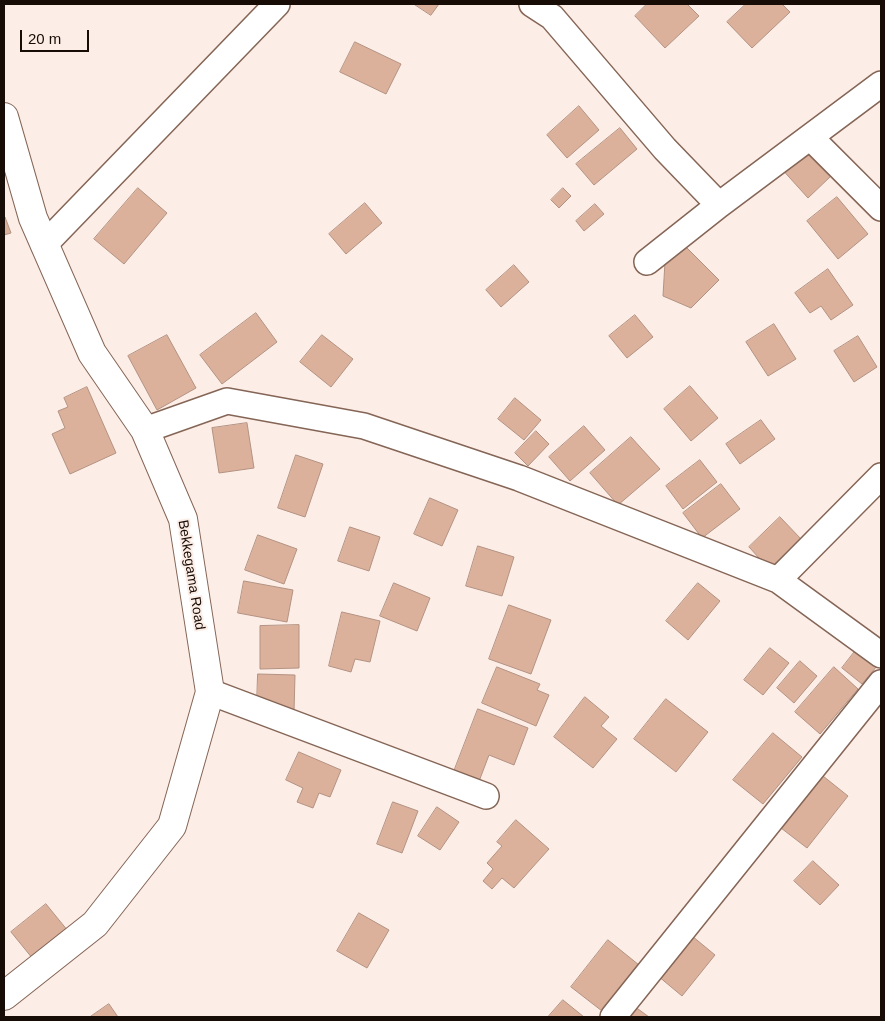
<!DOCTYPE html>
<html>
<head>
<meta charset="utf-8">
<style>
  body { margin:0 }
  #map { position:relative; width:885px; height:1021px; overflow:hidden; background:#fcede6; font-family:Helvetica,sans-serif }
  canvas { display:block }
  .frame { position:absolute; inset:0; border:5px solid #180c07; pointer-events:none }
  .scale { position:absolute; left:20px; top:30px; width:69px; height:22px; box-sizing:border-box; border:2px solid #180c07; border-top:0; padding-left:6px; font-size:15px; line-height:18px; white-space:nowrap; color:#180c07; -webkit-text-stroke:4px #fcede6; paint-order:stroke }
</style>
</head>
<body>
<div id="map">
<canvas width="885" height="1021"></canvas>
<div class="frame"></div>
<div class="scale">20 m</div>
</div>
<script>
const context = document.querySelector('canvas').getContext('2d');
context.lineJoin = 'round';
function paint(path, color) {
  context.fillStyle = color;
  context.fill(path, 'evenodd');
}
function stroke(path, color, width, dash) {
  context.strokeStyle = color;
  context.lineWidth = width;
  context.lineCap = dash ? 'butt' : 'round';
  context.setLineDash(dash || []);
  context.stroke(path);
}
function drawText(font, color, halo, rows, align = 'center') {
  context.font = font + ' Helvetica,sans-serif';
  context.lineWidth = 4;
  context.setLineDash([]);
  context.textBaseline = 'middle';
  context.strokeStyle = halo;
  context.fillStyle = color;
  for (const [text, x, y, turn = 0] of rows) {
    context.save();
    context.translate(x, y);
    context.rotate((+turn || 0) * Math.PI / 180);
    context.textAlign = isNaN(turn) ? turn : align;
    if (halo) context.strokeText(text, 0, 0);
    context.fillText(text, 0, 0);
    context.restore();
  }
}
const building = new Path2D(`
  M 414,4 L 439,4 L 431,15 Z
  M 647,4 L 687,4 L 699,16 L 665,48 L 635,16 Z
  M 746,4 L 782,4 L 790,12 L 752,48 L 727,22 Z
  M 355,42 L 401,64 L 386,94 L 340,72 Z
  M 579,106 L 599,130 L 567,158 L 547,135 Z
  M 620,128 L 637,149 L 594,185 L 576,164 Z
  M 804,145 L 831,176 L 808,198 L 780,167 Z
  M 138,188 L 167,213 L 124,264 L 94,239 Z
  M 563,188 L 571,196 L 559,208 L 551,200 Z
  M 837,197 L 868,234 L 838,259 L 807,221 Z
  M 365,203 L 382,223 L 346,254 L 329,234 Z
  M 595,204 L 604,214 L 584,231 L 576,221 Z
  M 4,217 L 5,217 L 11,233 L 4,235 Z
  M 683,244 L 719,280 L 691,308 L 663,296 L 665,262 Z
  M 514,265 L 529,282 L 501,307 L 486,290 Z
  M 828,269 L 853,305 L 831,320 L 821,306 L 810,313 L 795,293 Z
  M 256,313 L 277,342 L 222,384 L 200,355 Z
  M 635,315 L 653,337 L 627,358 L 609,336 Z
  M 774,324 L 796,359 L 768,376 L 746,342 Z
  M 167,335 L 196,388 L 157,410 L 128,356 Z
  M 322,335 L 353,359 L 331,387 L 300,362 Z
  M 858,336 L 877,367 L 854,382 L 834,351 Z
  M 690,386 L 718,418 L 691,441 L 664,409 Z
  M 87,387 L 116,453 L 70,474 L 52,434 L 65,428 L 58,411 L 68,407 L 64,398 Z
  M 515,398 L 541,420 L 524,440 L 498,419 Z
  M 761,420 L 775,439 L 740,464 L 726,444 Z
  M 247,423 L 254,468 L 219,473 L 212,428 Z
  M 584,426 L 605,450 L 570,481 L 549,457 Z
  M 536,431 L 549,444 L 528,466 L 515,453 Z
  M 631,437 L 660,469 L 618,505 L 590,473 Z
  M 296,455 L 323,464 L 305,517 L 278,508 Z
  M 700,460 L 717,482 L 683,509 L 666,486 Z
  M 721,484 L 740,509 L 702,538 L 683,513 Z
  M 430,498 L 458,510 L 442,546 L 414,534 Z
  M 780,517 L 801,539 L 769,569 L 749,547 Z
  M 350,527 L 380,537 L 369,571 L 338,561 Z
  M 258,535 L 297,549 L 284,584 L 245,570 Z
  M 478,546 L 514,557 L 502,596 L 466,586 Z
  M 244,581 L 293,590 L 287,622 L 238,613 Z
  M 394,583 L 430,598 L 417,631 L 380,616 Z
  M 698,583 L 720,601 L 688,640 L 666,621 Z
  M 509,605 L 551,620 L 531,674 L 489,659 Z
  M 342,612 L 380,621 L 370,662 L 355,659 L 351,672 L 329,666 Z
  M 299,625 L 299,668 L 260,669 L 260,626 Z
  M 770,648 L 789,663 L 763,695 L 744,680 Z
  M 856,650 L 877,666 L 862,684 L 842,668 Z
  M 800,661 L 817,676 L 794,703 L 777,688 Z
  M 497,667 L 540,684 L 537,690 L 549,695 L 536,726 L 482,703 Z
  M 834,667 L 858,689 L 820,734 L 795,712 Z
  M 258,674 L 295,675 L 294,712 L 257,703 Z
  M 585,697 L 609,717 L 601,726 L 617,739 L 593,768 L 554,737 Z
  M 666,699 L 708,732 L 676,772 L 634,739 Z
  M 478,709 L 528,728 L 514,765 L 489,755 L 478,784 L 453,774 Z
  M 773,733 L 802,757 L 763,804 L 733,780 Z
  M 299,752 L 341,770 L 330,797 L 319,793 L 313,808 L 297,802 L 303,788 L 286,780 Z
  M 823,776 L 848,796 L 807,848 L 781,828 Z
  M 393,802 L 418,811 L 402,853 L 377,844 Z
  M 437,807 L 459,822 L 440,850 L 418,836 Z
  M 516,820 L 549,849 L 514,888 L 502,878 L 492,889 L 483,881 L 493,869 L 487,863 L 502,846 L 497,842 Z
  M 813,861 L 839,885 L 820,905 L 794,881 Z
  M 46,904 L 68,931 L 33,959 L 11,932 Z
  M 359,913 L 389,930 L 367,968 L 337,951 Z
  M 692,936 L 715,955 L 682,996 L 658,976 Z
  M 608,940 L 639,965 L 602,1011 L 571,987 Z
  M 563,1000 L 584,1017 L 548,1017 Z
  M 109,1004 L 118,1017 L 90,1017 Z
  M 634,1006 L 649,1017 L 625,1017 Z`);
const minor = new Path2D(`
  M 532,4 L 552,17 L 665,149 L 719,205 L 647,262
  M 810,137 L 881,208
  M 719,205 L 881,84
  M 44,245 L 277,4
  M 145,430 L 227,401 L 364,426 L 519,478 L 778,580 L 881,655
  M 778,580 L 881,476
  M 210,692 L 486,796
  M 613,1017 L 881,683`);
const tertiary = new Path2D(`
  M 4,117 L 33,218 L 92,353 L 145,430 L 183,519 L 210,692 L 172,826 L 95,924 L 4,996`);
const streetNames = [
  ["Bekkegama Road",191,575,81]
];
paint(building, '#dcb19c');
stroke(building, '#b39282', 1);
stroke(minor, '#846556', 28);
stroke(tertiary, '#846556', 30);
stroke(minor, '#fff', 25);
stroke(tertiary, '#fff', 28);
drawText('14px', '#180c07', '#fcede6', streetNames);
</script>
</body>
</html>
